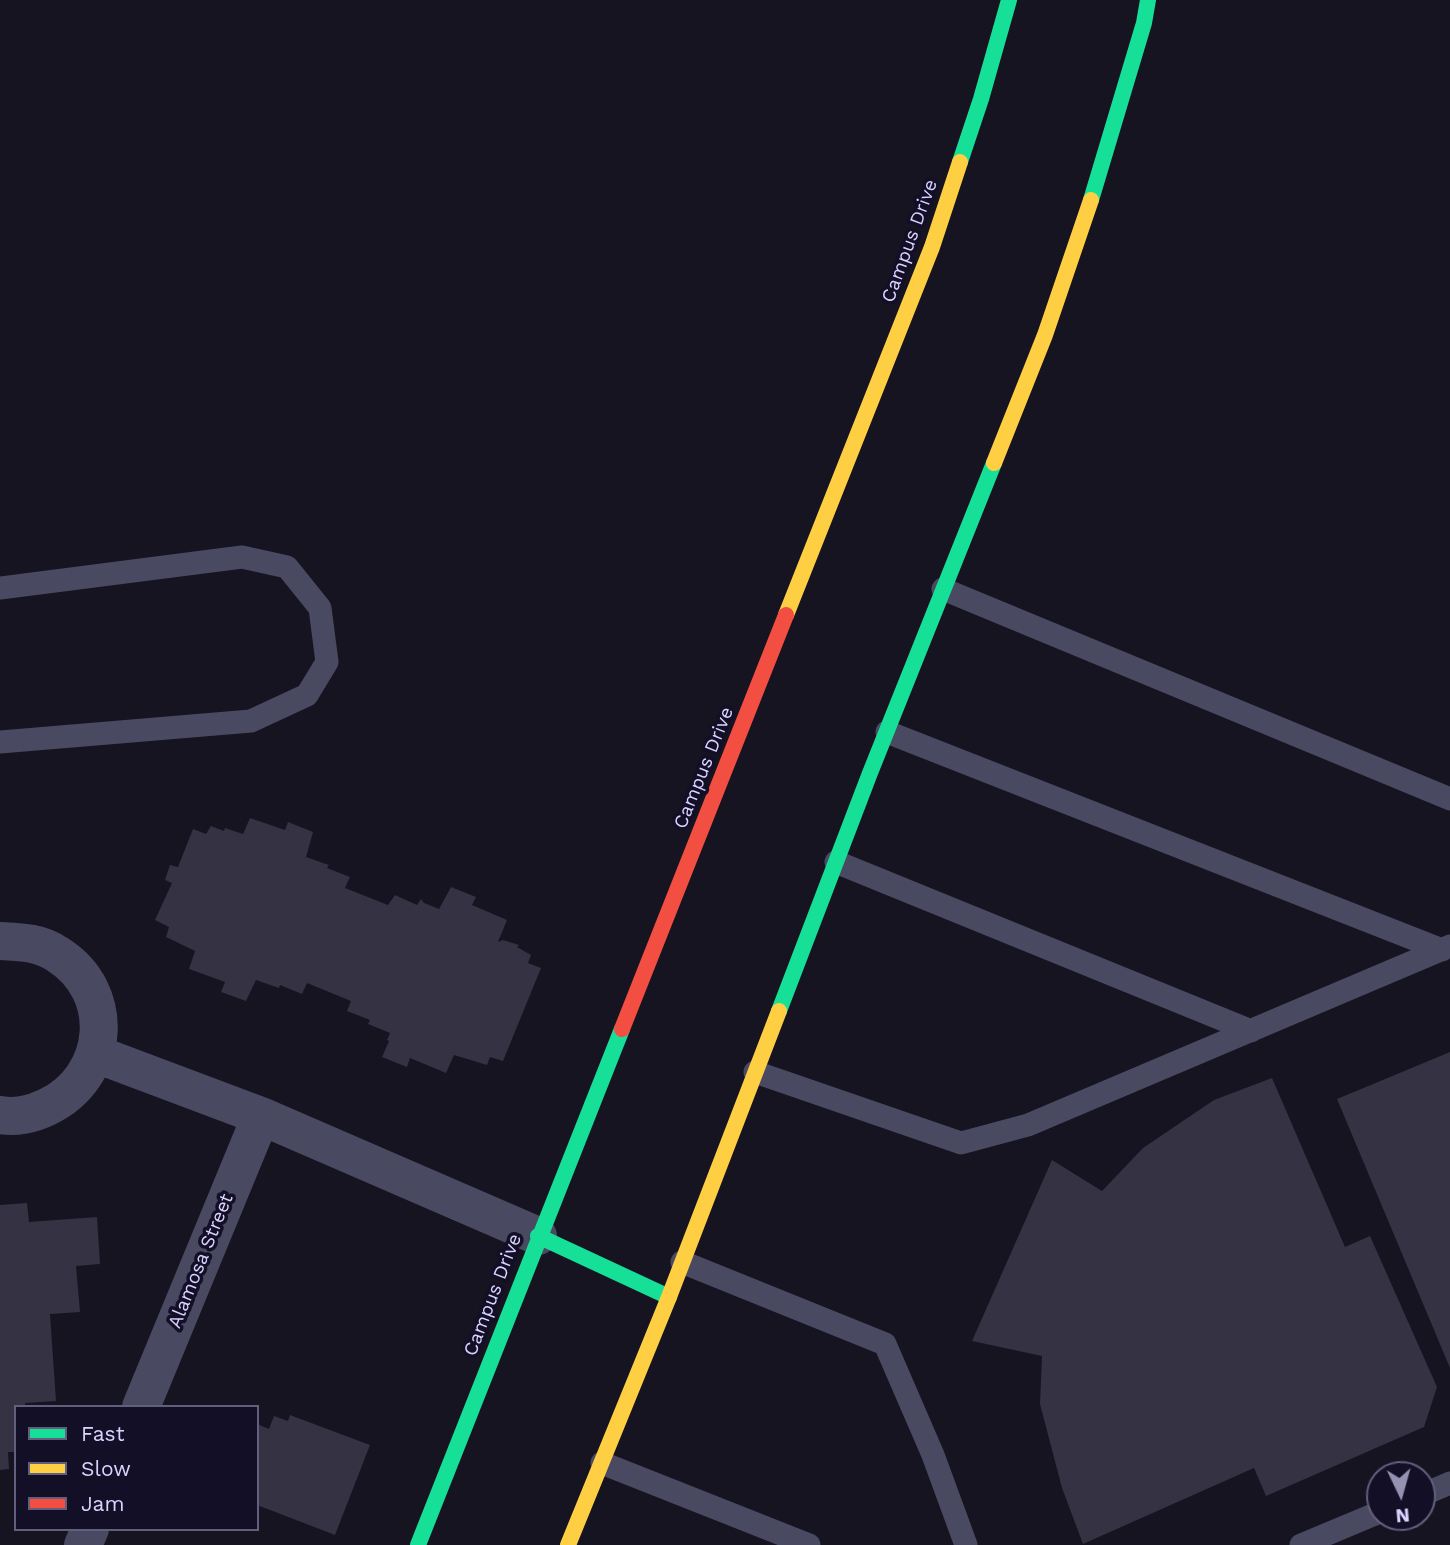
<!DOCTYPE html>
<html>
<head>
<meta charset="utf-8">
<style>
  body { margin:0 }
  #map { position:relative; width:1450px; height:1545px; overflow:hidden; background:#161421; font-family:"Work Sans",sans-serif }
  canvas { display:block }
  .legend { position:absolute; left:14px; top:1405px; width:245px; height:126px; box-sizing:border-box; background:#130f26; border:2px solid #625e7d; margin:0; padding:9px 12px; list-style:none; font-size:21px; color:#d9d4ff }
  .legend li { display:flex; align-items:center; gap:14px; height:35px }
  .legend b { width:35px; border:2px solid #625e7d }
  .north { position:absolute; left:1366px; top:1461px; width:70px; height:70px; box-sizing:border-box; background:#130f26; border:2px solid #625e7d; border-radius:50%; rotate:175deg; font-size:19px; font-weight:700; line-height:28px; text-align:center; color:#d9d4ff }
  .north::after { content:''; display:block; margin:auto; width:24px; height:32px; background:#9591b1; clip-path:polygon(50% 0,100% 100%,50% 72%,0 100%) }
</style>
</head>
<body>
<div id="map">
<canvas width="1450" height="1545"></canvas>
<ul class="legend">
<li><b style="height:9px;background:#16e098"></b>Fast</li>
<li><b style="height:9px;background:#ffcf43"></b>Slow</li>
<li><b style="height:9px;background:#f24e42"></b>Jam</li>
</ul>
<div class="north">N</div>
</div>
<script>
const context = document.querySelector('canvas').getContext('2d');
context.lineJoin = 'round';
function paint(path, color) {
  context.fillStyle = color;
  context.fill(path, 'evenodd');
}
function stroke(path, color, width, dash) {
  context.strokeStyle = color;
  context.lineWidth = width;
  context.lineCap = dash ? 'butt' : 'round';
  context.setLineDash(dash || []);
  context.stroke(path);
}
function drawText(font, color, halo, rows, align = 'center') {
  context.font = font + ' "Work Sans",sans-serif';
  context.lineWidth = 7;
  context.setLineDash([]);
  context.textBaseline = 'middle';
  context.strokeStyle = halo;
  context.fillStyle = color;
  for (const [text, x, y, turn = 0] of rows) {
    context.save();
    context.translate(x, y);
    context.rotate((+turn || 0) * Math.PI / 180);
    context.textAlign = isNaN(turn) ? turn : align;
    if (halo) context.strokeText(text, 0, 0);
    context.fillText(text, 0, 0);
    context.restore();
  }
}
const building = new Path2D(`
  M 250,818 L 285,830 L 288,822 L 313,832 L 306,857 L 329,865 L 327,868 L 350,877 L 345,888 L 388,905 L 395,895 L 417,905 L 421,899 L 424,903 L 439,909 L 451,887 L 476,897 L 472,905 L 507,920 L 498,942 L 503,940 L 519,945 L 517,947 L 531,955 L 528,963 L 541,968 L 503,1061 L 490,1057 L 487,1065 L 454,1055 L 446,1073 L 410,1058 L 407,1067 L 382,1057 L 389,1041 L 387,1040 L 390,1033 L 368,1024 L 370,1020 L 347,1011 L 351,1001 L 307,983 L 302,994 L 280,985 L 279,988 L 256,980 L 246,1001 L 221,992 L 225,982 L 189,969 L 195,951 L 166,937 L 169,927 L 155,920 L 172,883 L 165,880 L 170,865 L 178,867 L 193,829 L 206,834 L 211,826 L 224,831 L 225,828 L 243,834 Z
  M 1450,1052 L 1450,1368 L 1337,1099 Z
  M 1272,1078 L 1345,1247 L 1370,1236 L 1437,1387 L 1424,1427 L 1266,1496 L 1254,1468 L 1083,1544 L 1062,1488 L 1040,1404 L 1042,1356 L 972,1341 L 1052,1160 L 1102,1191 L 1143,1148 L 1214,1100 Z
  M 27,1203 L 29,1222 L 97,1217 L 100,1264 L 76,1266 L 80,1312 L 50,1314 L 56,1401 L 25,1403 L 25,1407 L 16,1407 L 16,1452 L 8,1452 L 9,1469 L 0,1470 L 0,1205 Z
  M 290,1415 L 370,1445 L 335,1535 L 257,1505 L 257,1424 L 269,1429 L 274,1416 L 288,1421 Z`);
const lane = new Path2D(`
  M 0,588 L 242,557 L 287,567 L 320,608 L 327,662 L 307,695 L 251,721 L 0,742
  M 943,589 L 1450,799
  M 887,732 L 1442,950
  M 836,862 L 1251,1031
  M 755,1072 L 961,1143 L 1028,1125 L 1450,946
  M 682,1262 L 885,1344 L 933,1455 L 966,1545
  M 602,1463 L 809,1545
  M 1422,1495 L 1450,1483
  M 1301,1545 L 1380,1512`);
const street = new Path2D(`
  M 0,941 C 20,942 39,942 57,954 C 118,992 110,1077 47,1107 C 33,1114 15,1118 0,1115
  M 96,1054 L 261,1116 L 538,1236
  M 141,1407 L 261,1116
  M 83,1545 L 90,1529`);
const fast = new Path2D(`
  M 960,162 L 981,99 L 1009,0
  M 1091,200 L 1144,23 L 1148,0
  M 779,1011 L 870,773 L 994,463
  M 538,1236 L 669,1297
  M 418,1545 L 622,1029`);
const slow = new Path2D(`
  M 994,463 L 1045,335 L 1091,200
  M 786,615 L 932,247 L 960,162
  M 568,1545 L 669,1297 L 779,1011`);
const jam = new Path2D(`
  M 622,1029 L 786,615`);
const streetNames = [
  ["Campus Drive",910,241,-70],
  ["Campus Drive",704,768,-68],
  ["Alamosa Street",201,1261,-68],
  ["Campus Drive",493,1295,-69]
];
paint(building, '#343243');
stroke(lane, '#4a4962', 23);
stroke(street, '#4a4962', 38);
stroke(fast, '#16e098', 16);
stroke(slow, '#ffcf43', 16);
stroke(jam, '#f24e42', 16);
drawText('19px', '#d9d4ff', '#130f26', streetNames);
</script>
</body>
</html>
